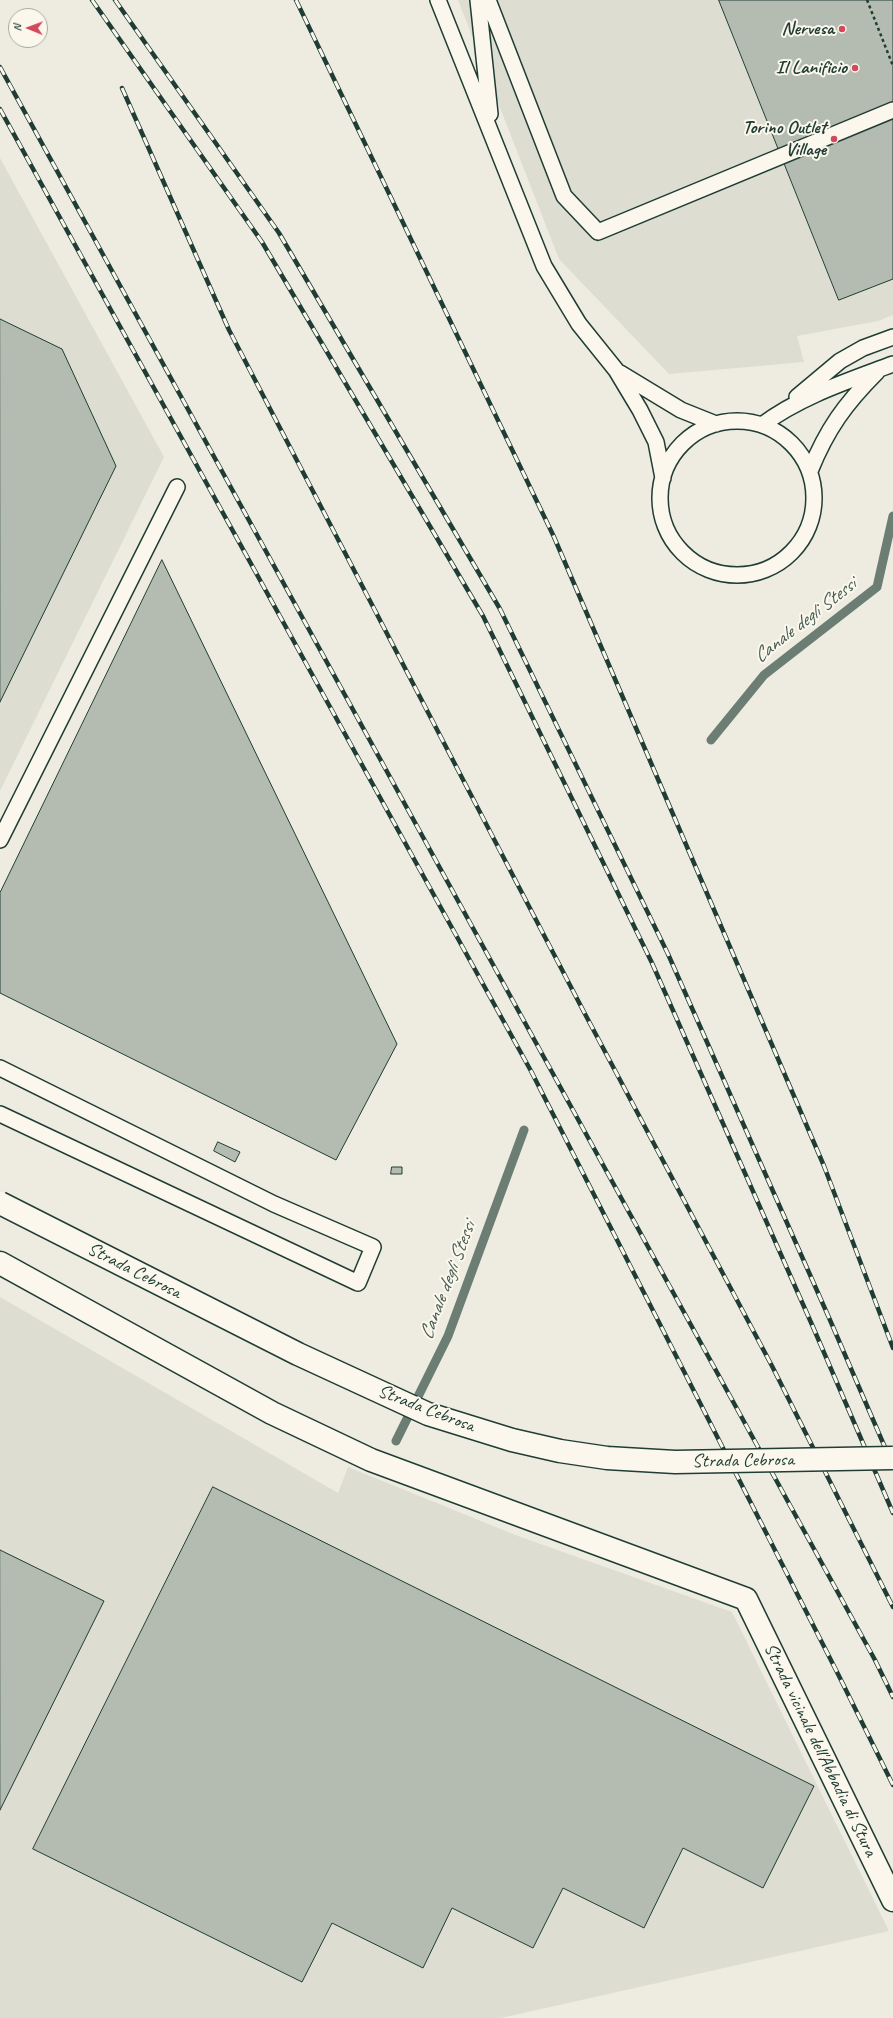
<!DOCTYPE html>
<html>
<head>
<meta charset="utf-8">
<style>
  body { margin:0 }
  #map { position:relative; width:893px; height:2018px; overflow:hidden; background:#eeece1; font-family:Caveat,sans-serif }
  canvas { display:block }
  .north { position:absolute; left:8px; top:8px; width:40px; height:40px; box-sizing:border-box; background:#fbf7ec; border:1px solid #a3ada2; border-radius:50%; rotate:271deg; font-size:11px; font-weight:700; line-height:16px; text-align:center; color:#1f3d34 }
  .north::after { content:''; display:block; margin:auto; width:14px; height:18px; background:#d1495b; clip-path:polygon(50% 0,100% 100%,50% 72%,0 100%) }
</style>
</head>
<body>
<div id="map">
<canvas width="893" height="2018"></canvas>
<div class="north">N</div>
</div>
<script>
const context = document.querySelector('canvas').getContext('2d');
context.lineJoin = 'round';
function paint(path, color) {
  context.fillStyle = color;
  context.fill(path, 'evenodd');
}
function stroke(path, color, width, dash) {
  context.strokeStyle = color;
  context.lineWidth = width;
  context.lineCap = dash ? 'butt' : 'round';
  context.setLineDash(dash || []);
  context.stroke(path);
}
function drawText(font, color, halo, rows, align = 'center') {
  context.font = font + ' Caveat,sans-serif';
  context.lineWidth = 4;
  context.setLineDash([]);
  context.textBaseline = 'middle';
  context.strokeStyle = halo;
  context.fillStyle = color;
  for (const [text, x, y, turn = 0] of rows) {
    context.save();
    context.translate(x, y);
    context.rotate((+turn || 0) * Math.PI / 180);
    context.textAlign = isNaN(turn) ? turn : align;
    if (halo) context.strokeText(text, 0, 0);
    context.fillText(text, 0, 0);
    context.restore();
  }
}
const built = new Path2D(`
  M 458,0 L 893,0 L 893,315 L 878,321 L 797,336 L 804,362 L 669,374 L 559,259 Z
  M 0,158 L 164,457 L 0,791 Z
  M 0,1297 L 338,1493 L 348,1467 L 518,1536 L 732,1612 L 889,1931 L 501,2018 L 0,2018 Z`);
const stream = new Path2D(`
  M 711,740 L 764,675 L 877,587 L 893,516
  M 396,1441 L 448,1336 L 524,1130`);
const building = new Path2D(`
  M 719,0 L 893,0 L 893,279 L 839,300 Z
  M 0,319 L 62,349 L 116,466 L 0,702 Z
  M 162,560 L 397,1044 L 336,1160 L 0,993 L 0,893 Z
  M 218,1142 L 240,1152 L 235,1162 L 214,1151 Z
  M 392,1167 L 402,1167 L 402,1174 L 391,1174 Z
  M 213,1487 L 814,1786 L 763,1888 L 683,1848 L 644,1928 L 563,1888 L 533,1948 L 452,1908 L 423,1968 L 332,1923 L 302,1982 L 33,1849 Z
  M 0,1550 L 104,1601 L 0,1810 Z`);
const path = new Path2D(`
  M 867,0 L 893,66`);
const service = new Path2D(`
  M 438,0 L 544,266 L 579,324 L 616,370 L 640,410 L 656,442 L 663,478
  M 478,0 L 490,114
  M 488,0 L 564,196 L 598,232 L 893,110
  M 620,373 L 681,410 L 716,424
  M 797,397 L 840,361 L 863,348 L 893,337
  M660 498a77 77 0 1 1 154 0a77 77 0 1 1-154 0Z
  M 762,425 C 801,396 848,381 893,364
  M 810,471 C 827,429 845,404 877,372
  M 0,840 L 177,487
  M 0,1068 L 274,1204 L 373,1247 L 358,1283 L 0,1114`);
const minor = new Path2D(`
  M 0,1263 L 272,1413 L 371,1460 L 746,1599 L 893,1900`);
const rail = new Path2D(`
  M 92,0 L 262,242 L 483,616 L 652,963 L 813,1327 L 893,1513
  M 115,0 L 279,233 L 500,609 L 668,954 L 830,1320 L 893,1466
  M 296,0 L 554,537 L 824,1166 L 893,1348
  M 0,67 L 875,1660 L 893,1697
  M 122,88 L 229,330 L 585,1014 L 772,1366 L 893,1607
  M 0,109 L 531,1071 L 838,1674 L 893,1785`);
const secondaryBridge = new Path2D(`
  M 0,1203 L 298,1354 L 428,1414 L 512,1440 L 560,1451 L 607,1458 L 675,1462 L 893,1458`);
const markers = [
  [842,29,4,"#d1495b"],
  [855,68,4,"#d1495b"],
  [834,139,4,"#d1495b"]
];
const poiNames = [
  ["Nervesa",834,29],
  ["Il Lanificio",847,68],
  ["Torino Outlet",826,128],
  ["Village",826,150]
];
const streetNames = [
  ["Strada Cebrosa",134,1271,27],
  ["Strada Cebrosa",426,1409,21],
  ["Strada Cebrosa",743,1461,-1],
  ["Strada vicinale dell'Abbadia di Stura",820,1750,64]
];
const waterNames = [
  ["Canale degli Stessi",805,621,-38],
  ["Canale degli Stessi",448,1281,-69]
];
paint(built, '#ddddd2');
stroke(stream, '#6c7d74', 9);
paint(building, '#b4bbb0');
stroke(building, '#1f3d34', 1);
stroke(service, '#1f3d34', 18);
stroke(minor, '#1f3d34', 25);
stroke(path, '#1f3d34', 2.5, [3, 3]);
stroke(service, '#fbf7ec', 15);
stroke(minor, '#fbf7ec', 22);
stroke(rail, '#1f3d34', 4.5);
stroke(rail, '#fbf7ec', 3, [9]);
stroke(secondaryBridge, '#1f3d34', 25, []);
stroke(secondaryBridge, '#fbf7ec', 22);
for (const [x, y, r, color] of markers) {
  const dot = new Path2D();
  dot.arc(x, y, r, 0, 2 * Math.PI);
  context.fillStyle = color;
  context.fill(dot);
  stroke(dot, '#fbf7ec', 1.5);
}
drawText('bold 19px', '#1f3d34', '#fbf7ec', poiNames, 'right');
drawText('19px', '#1f3d34', '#fbf7ec', streetNames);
drawText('italic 20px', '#455d54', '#fbf7ec', waterNames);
</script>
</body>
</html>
